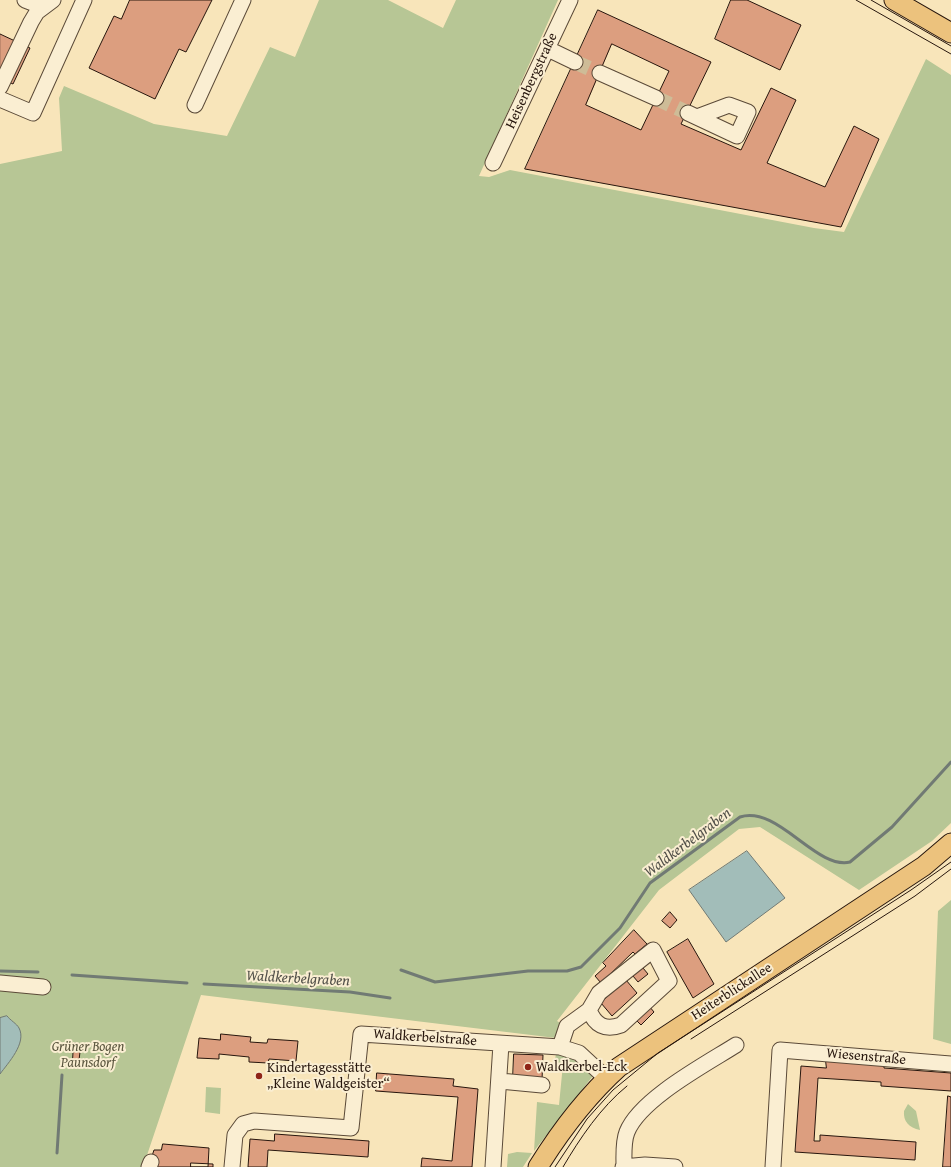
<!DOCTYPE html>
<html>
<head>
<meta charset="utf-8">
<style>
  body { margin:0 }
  canvas { display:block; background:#f8e5ba }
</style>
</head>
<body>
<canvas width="951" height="1167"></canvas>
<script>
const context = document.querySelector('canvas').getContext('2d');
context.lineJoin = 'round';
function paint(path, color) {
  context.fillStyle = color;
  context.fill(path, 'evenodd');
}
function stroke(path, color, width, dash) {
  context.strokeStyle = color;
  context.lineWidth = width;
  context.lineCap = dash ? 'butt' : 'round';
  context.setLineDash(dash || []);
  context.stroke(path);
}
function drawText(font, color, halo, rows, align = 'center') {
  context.font = font + ' "Gentium Book Plus",serif';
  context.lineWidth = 4;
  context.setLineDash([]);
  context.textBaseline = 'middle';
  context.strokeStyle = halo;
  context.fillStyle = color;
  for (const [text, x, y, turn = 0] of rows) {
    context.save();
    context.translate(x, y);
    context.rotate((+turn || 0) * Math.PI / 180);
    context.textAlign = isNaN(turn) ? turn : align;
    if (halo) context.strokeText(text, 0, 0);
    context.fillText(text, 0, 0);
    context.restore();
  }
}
const green = new Path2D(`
  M 319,0 L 388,0 L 443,28 L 456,0 L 558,0 L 479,176 L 489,177 L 510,170 L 814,228 L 844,232 L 926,59 L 951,75 L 951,823 L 932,841 L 859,890 L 760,827 L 739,829 L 659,890 L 557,1021 L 562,1024 L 556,1038 L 201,995 L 143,1167 L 0,1167 L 0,164 L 62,151 L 59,98 L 64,86 L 154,124 L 227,136 L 270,47 L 295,57 Z
  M 951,900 L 951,1044 L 933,1039 L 938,911 Z
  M 556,1051 L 577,1056 L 596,1072 L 534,1151 L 537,1102 L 559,1105 L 563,1064 L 555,1063 Z
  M 206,1087 L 221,1088 L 220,1114 L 205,1112 Z
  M 908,1104 L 916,1111 L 920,1130 C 909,1128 903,1121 904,1111 Z
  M 517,1152 L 532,1153 L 523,1167 L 507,1167 L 508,1154 Z`);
const water = new Path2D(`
  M 747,851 L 785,898 L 726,942 L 689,890 Z
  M 7,1016 C 10,1020 17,1024 19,1028 C 27,1043 8,1063 0,1074 L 0,1018 Z`);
const stream = new Path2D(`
  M 401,970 L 435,982 L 528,971 L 567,971 L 581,967 L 620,928 L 650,883 L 740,817 C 778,805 816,870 850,862 L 892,827 L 951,762
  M 0,971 L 38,972
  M 72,975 L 187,983
  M 204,984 L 350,992 L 390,998
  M 57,1153 L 62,1075`);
const building = new Path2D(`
  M 130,0 L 212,0 L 186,52 L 179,49 L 155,99 L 89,68 L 114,16 L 121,19 Z
  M 731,0 L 747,0 L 801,25 L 780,70 L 715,39 Z
  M 598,10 L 711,62 L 681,124 L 741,150 L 771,88 L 796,100 L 767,163 L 825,187 L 854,126 L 879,139 L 841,227 L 525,169 ZM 612,44 L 669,71 L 641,130 L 586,105 Z
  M 0,34 L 30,48 L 13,84 L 0,78 Z
  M 670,912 L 677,920 L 670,928 L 662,921 Z
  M 634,930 L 647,944 L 635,954 L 633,952 L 601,983 L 595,976 L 606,966 L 603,963 Z
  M 688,939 L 714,984 L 693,998 L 667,952 Z
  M 643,968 L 648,974 L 638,982 L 633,976 Z
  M 626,980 L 637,993 L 612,1016 L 601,1003 Z
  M 649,1006 L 654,1012 L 641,1025 L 636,1020 Z
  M 221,1034 L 251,1037 L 250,1042 L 265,1043 L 267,1043 L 268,1039 L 298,1041 L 296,1061 L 269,1059 L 268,1063 L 249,1062 L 249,1057 L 219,1054 L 219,1059 L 197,1058 L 199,1038 L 220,1040 Z
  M 74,1043 L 81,1044 L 79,1060 L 73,1059 Z
  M 514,1054 L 543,1055 L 542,1080 L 513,1078 Z
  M 826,1061 L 884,1065 L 884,1068 L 951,1073 L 951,1091 L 881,1086 L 881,1082 L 818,1078 L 814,1141 L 820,1141 L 820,1135 L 916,1142 L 915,1160 L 795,1152 L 801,1066 L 826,1068 Z
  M 377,1073 L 454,1079 L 453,1086 L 478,1089 L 472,1167 L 421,1167 L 422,1158 L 452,1161 L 458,1097 L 376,1091 Z
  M 948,1096 L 951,1097 L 951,1167 L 943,1167 Z
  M 275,1134 L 369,1141 L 368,1157 L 268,1150 L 267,1167 L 248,1167 L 250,1139 L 274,1141 Z
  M 163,1144 L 209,1148 L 208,1167 L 152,1167 L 151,1159 L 154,1150 L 161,1150 Z
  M 191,1163 L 213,1164 L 213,1167 L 191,1167 Z`);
const minorTunnel = new Path2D(`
  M 575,62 L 600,73
  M 656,98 L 688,113`);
const minor = new Path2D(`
  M 25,0 L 43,7
  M 548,49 L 575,62
  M 600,73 L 656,98
  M 0,87 L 31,22 L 37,12 L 53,0
  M 0,99 L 33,113 L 84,0
  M 195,105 L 243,0
  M 688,113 L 737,136 L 748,112 L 729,105 L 697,117
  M 493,163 L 570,0
  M 653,950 L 669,981 L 621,1025 C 605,1031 595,1025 589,1010 L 599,993 Z
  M 0,983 L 43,987
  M 560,1047 L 567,1026 L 589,1010
  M 500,1081 L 542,1085
  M 624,1166 C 624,1155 623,1142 627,1132 C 640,1099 706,1064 736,1045
  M 149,1167 L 151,1162
  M 232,1167 L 235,1135 L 243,1124 L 254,1121 L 351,1128 L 361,1034 L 560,1047 L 579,1053 L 606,1078
  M 493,1167 L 501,1044
  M 623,1167 L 645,1165 L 675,1167
  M 773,1167 L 780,1050 L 951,1064`);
const major = new Path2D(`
  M 894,0 L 951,33
  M 538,1167 C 561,1130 587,1096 619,1067 L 924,866 L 951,843`);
const tram = new Path2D(`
  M 856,0 L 951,54
  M 871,0 L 951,46
  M 691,1039 L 915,896 L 951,869
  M 555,1167 L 587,1119 L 613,1090 L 658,1053 L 911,890 L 951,862
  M 563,1167 C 580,1138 601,1107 627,1086`);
const markers = [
  [528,1067,4,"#8f2418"],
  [259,1076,4,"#8f2418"]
];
const streetNames = [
  ["Heisenbergstraße",532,81,-65],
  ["Heiterblickallee",732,992,-33],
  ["Waldkerbelstraße",425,1038,4],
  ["Wiesenstraße",866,1057,5]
];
const parkNames = [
  ["Grüner Bogen",88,1047],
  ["Paunsdorf",88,1063]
];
const poiNames = [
  ["Waldkerbel-Eck",536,1067],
  ["Kindertagesstätte",267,1068],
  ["„Kleine Waldgeister“",267,1084]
];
const waterNames = [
  ["Waldkerbelgraben",688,843,-37],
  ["Waldkerbelgraben",298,979,3]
];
paint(green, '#b7c695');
paint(water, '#a2bdb9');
stroke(water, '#717a74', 1);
stroke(stream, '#717a74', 3);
paint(building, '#dc9e7f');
stroke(building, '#27160d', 1);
stroke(minorTunnel, '#cebc97', 15, [15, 8]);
stroke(minor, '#5b4a38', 17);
stroke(major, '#27160d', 21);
stroke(minor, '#faeed2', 15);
stroke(major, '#ecc27d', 19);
stroke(tram, '#27160d', 1);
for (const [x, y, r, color] of markers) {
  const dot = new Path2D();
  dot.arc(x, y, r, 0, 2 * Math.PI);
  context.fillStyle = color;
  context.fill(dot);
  stroke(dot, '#faeed2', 1.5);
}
drawText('14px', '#27160d', '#faeed2', streetNames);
drawText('italic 14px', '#59543d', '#faeed2', parkNames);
drawText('14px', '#27160d', '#faeed2', poiNames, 'left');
drawText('italic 15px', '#525049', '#faeed2', waterNames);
</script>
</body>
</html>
